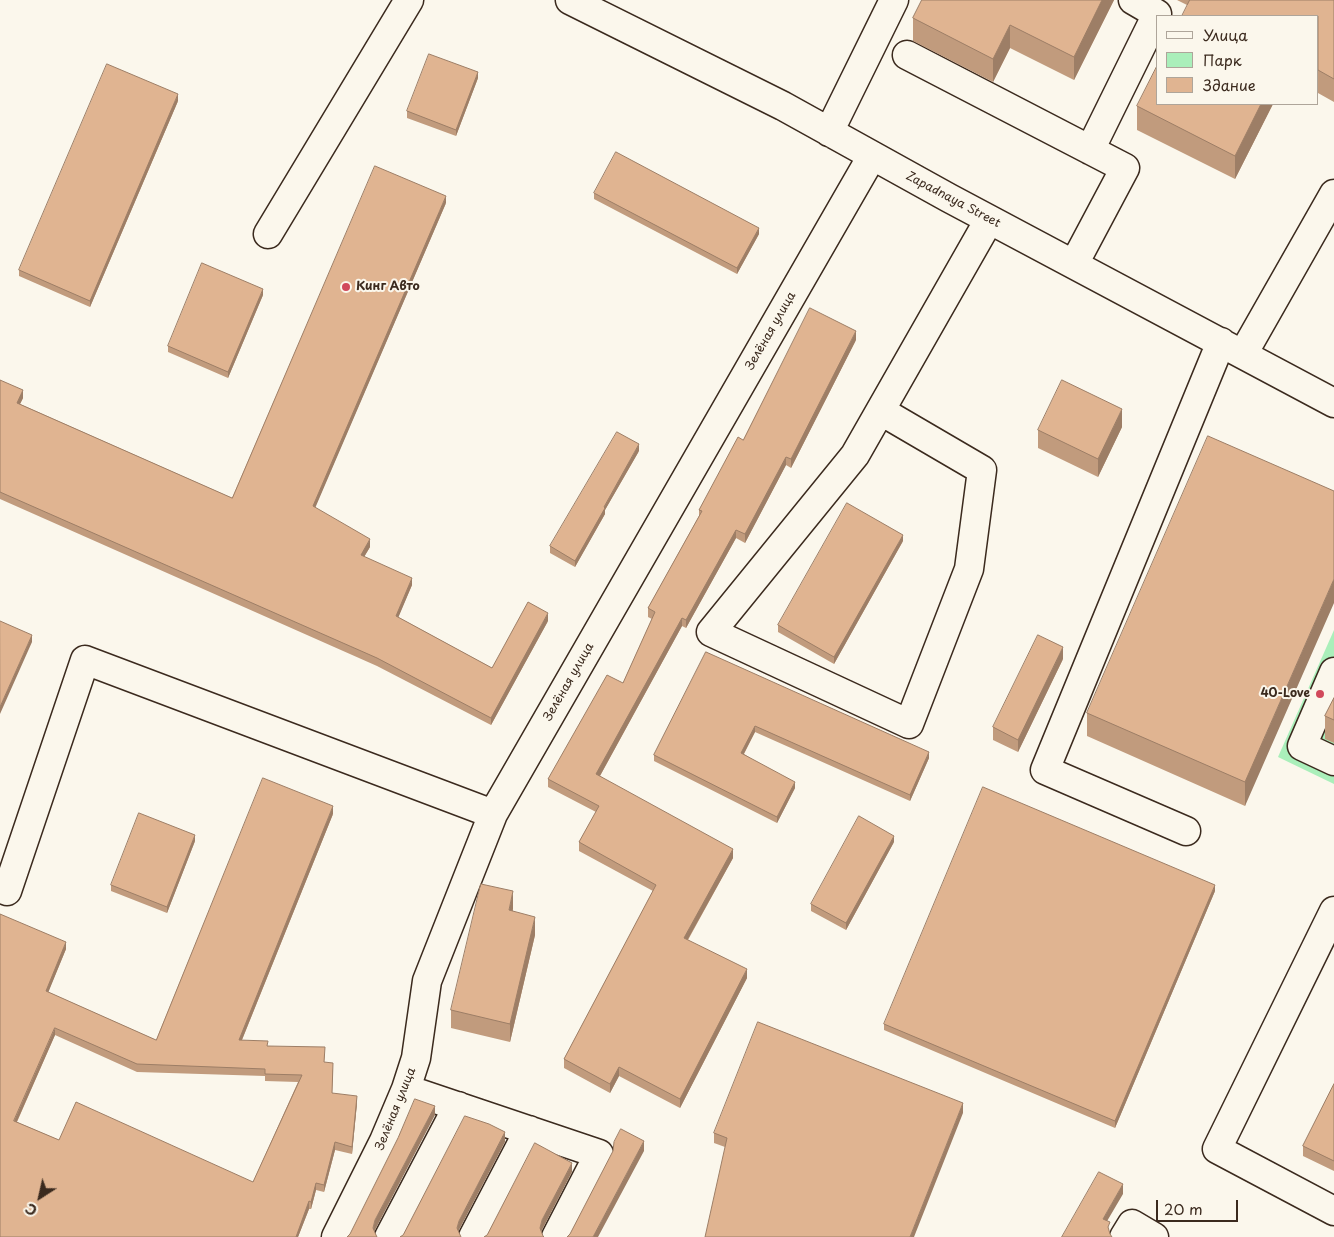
<!DOCTYPE html>
<html>
<head>
<meta charset="utf-8">
<style>
  body { margin:0 }
  #map { position:relative; width:1334px; height:1237px; overflow:hidden; background:#fbf7ec; font-family:"Playpen Sans",sans-serif }
  canvas { display:block }
  .legend { position:absolute; left:1156px; top:15px; width:162px; height:90px; box-sizing:border-box; background:#fbf7ec; border:1px solid #aea59a; margin:0; padding:6px 9px; list-style:none; font-size:15px; color:#3b2a1e }
  .legend li { display:flex; align-items:center; gap:10px; height:25px }
  .legend b { width:25px; border:1px solid #aea59a }
  .north { position:absolute; left:15px; top:1172px; width:50px; height:50px; -webkit-text-stroke:4px #fbf7ec; paint-order:stroke; rotate:215deg; font-size:14px; font-weight:700; line-height:20px; text-align:center; color:#3b2a1e }
  .north::after { content:''; display:block; margin:auto; width:18px; height:22px; background:#3b2a1e; clip-path:polygon(50% 0,100% 100%,50% 72%,0 100%) }
  .scale { position:absolute; left:1156px; top:1200px; width:82px; height:22px; box-sizing:border-box; border:2px solid #3b2a1e; border-top:0; padding-left:6px; font-size:15px; line-height:18px; white-space:nowrap; color:#3b2a1e; -webkit-text-stroke:4px #fbf7ec; paint-order:stroke }
</style>
</head>
<body>
<div id="map">
<canvas width="1334" height="1237"></canvas>
<ul class="legend">
<li><b style="height:6px;background:#fbf7ec"></b>Улица</li>
<li><b style="height:14px;background:#aaefba"></b>Парк</li>
<li><b style="height:14px;background:#e0b491"></b>Здание</li>
</ul>
<div class="north">С</div>
<div class="scale">20 m</div>
</div>
<script>
const context = document.querySelector('canvas').getContext('2d');
context.lineJoin = 'round';
function paint(path, color) {
  context.fillStyle = color;
  context.fill(path, 'evenodd');
}
function stroke(path, color, width, dash) {
  context.strokeStyle = color;
  context.lineWidth = width;
  context.lineCap = dash ? 'butt' : 'round';
  context.setLineDash(dash || []);
  context.stroke(path);
}
function drawText(font, color, halo, rows, align = 'center') {
  context.font = font + ' "Playpen Sans",sans-serif';
  context.lineWidth = 4;
  context.setLineDash([]);
  context.textBaseline = 'middle';
  context.strokeStyle = halo;
  context.fillStyle = color;
  for (const [text, x, y, turn = 0] of rows) {
    context.save();
    context.translate(x, y);
    context.rotate((+turn || 0) * Math.PI / 180);
    context.textAlign = isNaN(turn) ? turn : align;
    if (halo) context.strokeText(text, 0, 0);
    context.fillText(text, 0, 0);
    context.restore();
  }
}
const green = new Path2D(`
  M 1334,630 L 1334,784 L 1278,757 Z`);
const minor = new Path2D(`
  M 570,0 L 783,106 L 949,198 L 1334,403
  M 907,55 L 1125,168 L 1074,264
  M 829,132 L 894,0
  M 1090,150 L 1157,14 L 1133,0
  M 268,234 L 409,0
  M 1243,354 L 1334,194
  M 881,411 L 982,470 L 969,569 L 909,724 L 711,632 L 855,455 L 989,220
  M 1334,672 L 1302,746 L 1334,761
  M 1186,831 L 1045,770 L 1221,342
  M 0,888 L 7,891 L 85,660 L 493,814
  M 1334,911 L 1217,1149 L 1334,1211
  M 406,1089 L 599,1154 L 556,1237
  M 336,1237 L 384,1141 L 406,1089 L 416,1058 L 427,981 L 493,814 L 872,156
  M 389,1237 L 458,1106
  M 473,1237 L 529,1130
  M 1124,1237 L 1132,1224 L 1154,1237`);
const wall = new Path2D(`
  M 922,0 L 1114,0 L 1074,80 L 1010,48 L 993,82 L 913,41 L 913,18 Z
  M 1177,0 L 1334,0 L 1334,102 L 1318,93 L 1318,16 L 1187,5 Z
  M 478,78 L 456,136 L 407,118 L 407,111 Z
  M 178,101 L 90,307 L 19,276 L 19,270 Z
  M 1158,104 L 1273,104 L 1235,179 L 1137,130 L 1137,106 Z
  M 594,193 L 759,234 L 737,274 L 594,199 Z
  M 446,203 L 315,507 L 370,547 L 364,557 L 412,585 L 398,617 L 492,668 L 548,621 L 491,725 L 377,666 L 0,499 L 0,380 L 23,398 L 20,404 L 232,498 Z
  M 263,295 L 228,378 L 168,352 L 168,346 Z
  M 856,340 L 791,468 L 786,465 L 745,543 L 736,538 L 686,628 L 682,626 L 600,776 L 733,858 L 688,940 L 747,978 L 680,1108 L 619,1076 L 610,1093 L 564,1068 L 564,1059 L 653,891 L 579,851 L 579,842 L 596,812 L 548,787 L 548,779 L 623,683 L 652,619 L 648,617 L 648,608 L 699,516 L 699,510 L 743,440 Z
  M 1122,427 L 1098,477 L 1038,448 L 1038,430 Z
  M 639,451 L 605,510 L 605,514 L 575,567 L 550,553 L 550,546 Z
  M 1334,491 L 1245,806 L 1087,736 L 1087,713 Z
  M 903,541 L 834,664 L 778,632 L 778,625 Z
  M 706,652 L 929,758 L 910,801 L 755,732 L 744,754 L 795,788 L 777,823 L 654,761 L 654,755 Z
  M 1063,659 L 1018,752 L 993,740 L 993,727 Z
  M 1334,698 L 1334,743 L 1325,739 L 1325,716 Z
  M 333,814 L 242,1040 L 268,1046 L 325,1055 L 324,1062 L 333,1070 L 332,1093 L 357,1103 L 352,1154 L 335,1150 L 324,1192 L 316,1190 L 311,1209 L 309,1209 L 298,1237 L 0,1237 L 0,914 L 66,949 L 48,992 L 156,1040 ZM 55,1035 L 137,1072 L 265,1076 L 265,1081 L 298,1082 L 253,1182 L 59,1140 L 17,1122 Z
  M 195,841 L 167,913 L 111,891 L 111,885 Z
  M 894,842 L 846,930 L 811,911 L 811,904 Z
  M 1215,891 L 1115,1128 L 884,1030 L 884,1024 Z
  M 513,909 L 513,911 L 535,935 L 510,1042 L 451,1028 L 451,1010 Z
  M 1334,1084 L 1334,1171 L 1303,1156 L 1303,1146 Z
  M 963,1113 L 725,1147 L 714,1143 L 714,1133 Z`);
const shadedWall = new Path2D(`
  M 1102,0 L 1114,0 L 1074,80 L 1074,57 Z
  M 1010,25 L 1010,48 L 993,82 L 993,59 Z
  M 478,72 L 478,78 L 456,136 L 456,130 Z
  M 178,94 L 178,101 L 90,307 L 90,301 Z
  M 1261,104 L 1273,104 L 1235,179 L 1235,156 Z
  M 446,196 L 446,203 L 313,513 L 313,506 Z
  M 759,228 L 759,234 L 737,274 L 737,268 Z
  M 263,289 L 263,295 L 228,378 L 228,372 Z
  M 856,331 L 856,340 L 791,468 L 791,459 Z
  M 23,390 L 23,398 L 17,410 L 17,403 Z
  M 1122,409 L 1122,427 L 1098,477 L 1098,459 Z
  M 639,444 L 639,451 L 605,510 L 605,514 L 575,567 L 575,561 Z
  M 786,457 L 786,465 L 745,543 L 745,534 Z
  M 736,530 L 736,538 L 686,628 L 686,620 Z
  M 903,535 L 903,541 L 834,664 L 834,657 Z
  M 370,539 L 370,547 L 361,562 L 361,555 Z
  M 412,578 L 412,585 L 396,623 L 396,616 Z
  M 1334,579 L 1334,603 L 1245,806 L 1245,782 Z
  M 548,613 L 548,621 L 491,725 L 491,718 Z
  M 682,618 L 682,626 L 596,783 L 596,774 Z
  M 32,635 L 32,642 L 0,714 L 0,707 Z
  M 1063,647 L 1063,659 L 1018,752 L 1018,740 Z
  M 755,726 L 755,732 L 741,759 L 741,753 Z
  M 929,752 L 929,758 L 910,801 L 910,795 Z
  M 795,782 L 795,788 L 777,823 L 777,817 Z
  M 333,806 L 333,814 L 239,1047 L 239,1040 Z
  M 195,835 L 195,841 L 167,913 L 167,907 Z
  M 894,836 L 894,842 L 846,930 L 846,923 Z
  M 733,849 L 733,858 L 684,946 L 684,938 Z
  M 1215,885 L 1215,891 L 1115,1128 L 1115,1121 Z
  M 513,891 L 513,909 L 509,929 L 509,910 Z
  M 535,917 L 535,935 L 510,1042 L 510,1024 Z
  M 66,942 L 66,949 L 46,998 L 46,991 Z
  M 747,969 L 747,978 L 680,1108 L 680,1099 Z
  M 55,1028 L 55,1035 L 14,1128 L 14,1121 Z
  M 619,1067 L 619,1076 L 610,1093 L 610,1084 Z
  M 357,1096 L 357,1103 L 352,1154 L 352,1147 Z
  M 963,1103 L 963,1113 L 914,1237 L 910,1237 Z
  M 435,1106 L 435,1115 L 375,1230 L 373,1237 L 373,1228 L 375,1220 Z
  M 505,1132 L 505,1142 L 459,1230 L 457,1237 L 457,1228 L 459,1221 Z
  M 644,1141 L 644,1151 L 598,1237 L 593,1237 Z
  M 335,1142 L 335,1150 L 324,1192 L 324,1185 Z
  M 572,1163 L 572,1172 L 542,1230 L 540,1237 L 540,1228 L 542,1220 Z
  M 316,1183 L 316,1190 L 311,1209 L 311,1202 Z
  M 1123,1184 L 1123,1194 L 1103,1228 L 1103,1219 Z
  M 309,1201 L 309,1209 L 298,1237 L 296,1237 Z`);
const building = new Path2D(`
  M 922,0 L 1102,0 L 1074,57 L 1010,25 L 993,59 L 913,18 Z
  M 1190,0 L 1334,0 L 1334,79 L 1318,70 L 1318,16 L 1182,16 Z
  M 429,54 L 478,72 L 456,130 L 407,111 Z
  M 107,64 L 178,94 L 90,301 L 19,270 Z
  M 1158,64 L 1158,104 L 1261,104 L 1235,156 L 1137,106 Z
  M 616,152 L 759,228 L 737,268 L 594,193 Z
  M 375,166 L 446,196 L 313,506 L 370,539 L 361,555 L 412,578 L 396,616 L 492,668 L 528,602 L 548,613 L 491,718 L 377,658 L 0,492 L 0,380 L 23,390 L 17,403 L 232,498 Z
  M 202,263 L 263,289 L 228,372 L 168,346 Z
  M 810,308 L 856,331 L 791,459 L 786,457 L 745,534 L 736,530 L 686,620 L 682,618 L 596,774 L 733,849 L 684,938 L 747,969 L 680,1099 L 619,1067 L 610,1084 L 564,1059 L 656,885 L 579,842 L 599,806 L 548,779 L 607,675 L 623,683 L 655,612 L 648,608 L 702,511 L 699,510 L 738,437 L 743,440 Z
  M 1062,380 L 1122,409 L 1098,459 L 1038,430 Z
  M 617,432 L 639,444 L 604,507 L 605,508 L 575,561 L 550,546 Z
  M 1208,436 L 1334,491 L 1334,579 L 1245,782 L 1087,713 Z
  M 847,503 L 903,535 L 834,657 L 778,625 Z
  M 0,621 L 32,635 L 0,707 Z
  M 1038,635 L 1063,647 L 1018,740 L 993,727 Z
  M 706,652 L 929,752 L 910,795 L 755,726 L 741,753 L 795,782 L 777,817 L 654,755 Z
  M 1334,698 L 1334,720 L 1325,716 Z
  M 263,778 L 333,806 L 239,1040 L 268,1041 L 267,1046 L 325,1047 L 324,1062 L 333,1063 L 332,1093 L 357,1096 L 352,1147 L 335,1142 L 324,1185 L 316,1183 L 311,1202 L 309,1201 L 296,1237 L 0,1237 L 0,914 L 66,942 L 46,991 L 156,1040 ZM 55,1028 L 137,1064 L 265,1069 L 265,1074 L 302,1075 L 253,1182 L 76,1102 L 59,1140 L 14,1121 Z
  M 983,787 L 1215,885 L 1115,1121 L 884,1024 Z
  M 139,813 L 195,835 L 167,907 L 111,885 Z
  M 859,816 L 894,836 L 846,923 L 811,904 Z
  M 481,884 L 513,891 L 509,910 L 535,917 L 510,1024 L 451,1010 Z
  M 758,1022 L 963,1103 L 910,1237 L 705,1237 L 727,1138 L 714,1133 Z
  M 1334,1084 L 1334,1161 L 1303,1146 Z
  M 415,1099 L 435,1106 L 375,1220 L 373,1228 L 376,1235 L 377,1237 L 347,1237 L 350,1234 L 398,1138 Z
  M 465,1116 L 489,1124 L 505,1132 L 459,1221 L 457,1228 L 461,1237 L 400,1237 L 403,1235 Z
  M 621,1129 L 644,1141 L 593,1237 L 567,1237 L 570,1234 L 613,1151 L 614,1142 Z
  M 535,1143 L 572,1163 L 542,1220 L 540,1228 L 543,1236 L 544,1237 L 484,1237 L 487,1235 Z
  M 1099,1172 L 1123,1184 L 1103,1219 L 1110,1222 L 1108,1227 L 1110,1234 L 1112,1237 L 1062,1237 Z`);
const markers = [
  [346,287,5,"#d1495b"],
  [1320,694,5,"#d1495b"]
];
const streetNames = [
  ["Zapadnaya Street",953,200,28],
  ["Зелёная улица",771,331,-60],
  ["Зелёная улица",569,682,-60],
  ["Зелёная улица",396,1109,-68]
];
const poiNames = [
  ["Кинг Авто",356,287],
  ["40-Love",1310,694,"right"]
];
paint(green, '#aaefba');
stroke(minor, '#3b2a1e', 31);
stroke(minor, '#fbf7ec', 28);
paint(wall, '#c19b7d');
paint(shadedWall, '#9d7e66');
paint(building, '#e0b491');
stroke(building, '#9d7e66', 1);
for (const [x, y, r, color] of markers) {
  const dot = new Path2D();
  dot.arc(x, y, r, 0, 2 * Math.PI);
  context.fillStyle = color;
  context.fill(dot);
  stroke(dot, '#fbf7ec', 2);
}
drawText('12px', '#3b2a1e', '#fbf7ec', streetNames);
drawText('bold 12px', '#3b2a1e', '#fbf7ec', poiNames, 'left');
</script>
</body>
</html>
